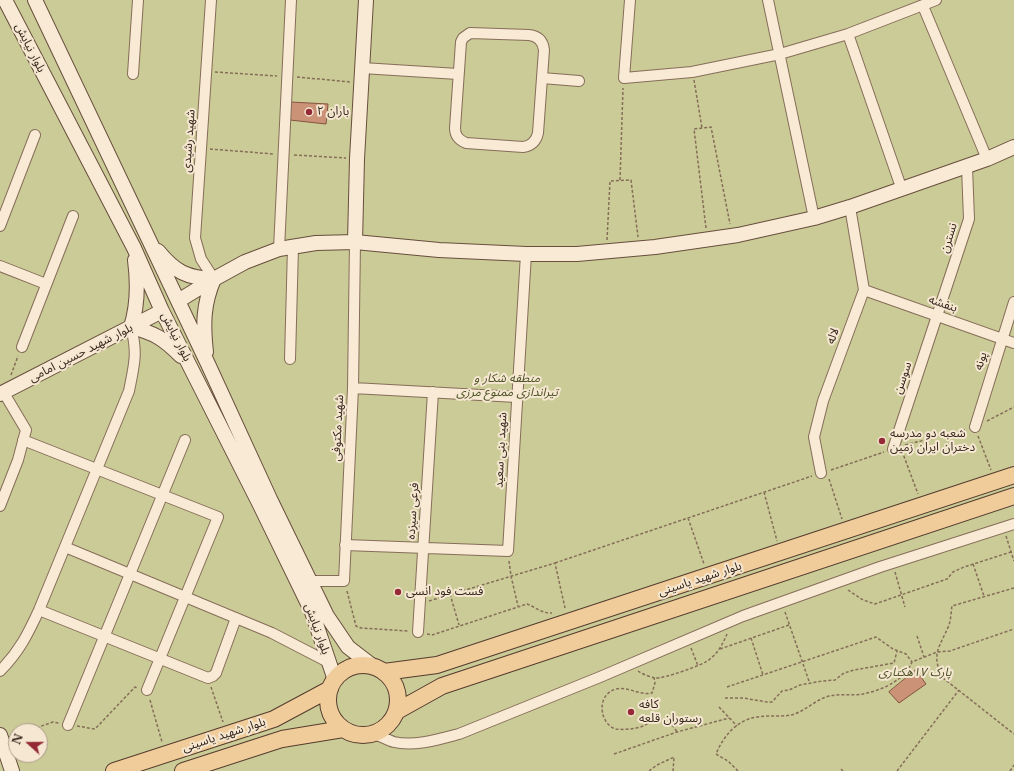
<!DOCTYPE html>
<html>
<head>
<meta charset="utf-8">
<style>
  body { margin:0 }
  #map { position:relative; width:1014px; height:771px; overflow:hidden; background:#eddbc2; font-family:"Libre Baskerville",serif }
  canvas { display:block }
  .north { position:absolute; left:8px; top:723px; width:40px; height:40px; box-sizing:border-box; background:#f5e7d1; border:1px solid #a99a89; border-radius:50%; rotate:291deg; font-size:11px; font-weight:700; line-height:16px; text-align:center; color:#36271d }
  .north::after { content:''; display:block; margin:auto; width:14px; height:18px; background:#942a36; clip-path:polygon(50% 0,100% 100%,50% 72%,0 100%) }
</style>
</head>
<body>
<div id="map">
<canvas width="1014" height="771"></canvas>
<div class="north">N</div>
</div>
<script>
const context = document.querySelector('canvas').getContext('2d');
context.lineJoin = 'round';
function paint(path, color) {
  context.fillStyle = color;
  context.fill(path, 'evenodd');
}
function stroke(path, color, width, dash) {
  context.strokeStyle = color;
  context.lineWidth = width;
  context.lineCap = dash ? 'butt' : 'round';
  context.setLineDash(dash || []);
  context.stroke(path);
}
function drawText(font, color, halo, rows, align = 'center') {
  context.font = font + ' "Libre Baskerville","Noto Sans Arabic",serif';
  context.lineWidth = 4;
  context.setLineDash([]);
  context.textBaseline = 'middle';
  context.strokeStyle = halo;
  context.fillStyle = color;
  for (const [text, x, y, turn = 0] of rows) {
    context.save();
    context.translate(x, y);
    context.rotate((+turn || 0) * Math.PI / 180);
    context.textAlign = isNaN(turn) ? turn : align;
    if (halo) context.strokeText(text, 0, 0);
    context.fillText(text, 0, 0);
    context.restore();
  }
}
const green = new Path2D(`
  M 0,0 L 1014,0 L 1014,771 L 0,771 ZM 16,731 L 40,731 L 40,755 L 16,755 Z`);
const building = new Path2D(`
  M 290,102 L 328,104 L 326,124 L 290,120 Z
  M 916,670 L 926,684 L 899,703 L 889,692 Z`);
const path = new Path2D(`
  M 215,72 L 277,76
  M 297,77 L 351,82
  M 694,80 L 702,128
  M 210,149 L 274,154
  M 294,155 L 346,158
  M 620,180 L 623,88
  M 706,228 L 694,129 L 711,127 L 730,224
  M 607,240 L 610,181 L 631,180 L 638,237
  M 11,375 L 18,356
  M 987,421 L 1014,407
  M 978,436 L 991,470
  M 905,445 L 965,430
  M 902,451 L 918,494
  M 831,470 L 884,452
  M 829,479 L 842,519
  M 764,492 L 777,541
  M 688,518 L 704,564
  M 1006,536 L 1014,561
  M 509,561 L 511,576 L 518,606
  M 555,563 L 812,476
  M 973,564 L 984,596
  M 895,572 L 905,607
  M 1014,588 L 952,606 C 951,612 951,619 949,625 C 940,647 930,654 943,678 L 1014,734
  M 848,590 L 863,600 L 875,604 L 947,579 L 953,572 L 964,567 L 1011,552
  M 347,591 L 356,626 L 361,628 L 408,631
  M 450,594 L 459,625
  M 429,601 L 555,563 L 565,608
  M 785,612 L 810,684
  M 427,634 L 432,635 L 527,604 C 535,607 543,614 552,613
  M 917,636 L 924,657
  M 751,638 L 763,675
  M 691,648 L 698,666
  M 720,649 L 789,625
  M 638,671 C 642,674 650,677 655,678 C 663,679 704,665 710,659 C 719,652 723,643 727,634
  M 654,677 L 655,683 L 652,693 C 640,696 628,686 616,689 C 595,695 600,725 616,729 C 624,730 636,729 643,726 C 648,724 653,720 657,719 C 666,718 673,725 677,732
  M 211,687 L 223,722
  M 727,687 L 876,637 L 893,649 L 906,654 L 912,662
  M 725,698 L 743,698 L 767,702 L 772,702 L 782,691 L 789,690 L 800,685 L 822,681 L 835,680 L 844,673 L 854,670 L 894,663 L 897,651
  M 150,700 L 162,742
  M 719,707 L 737,726
  M 77,726 L 95,729 L 135,687 L 137,688
  M 27,731 L 53,722 L 59,723
  M 614,754 L 677,732 L 729,718
  M 841,769 L 843,771
  M 649,771 L 657,765 L 674,757 L 673,771
  M 738,771 L 728,761 L 716,754 C 724,735 737,720 757,717 C 768,715 780,717 791,715 C 804,712 814,701 826,697 C 838,693 851,696 863,694 C 882,690 904,681 912,662 L 937,652 L 950,651 L 1014,629
  M 897,771 L 959,690
  M 1010,771 L 1014,765`);
const street = new Path2D(`
  M 211,0 L 195,238 L 201,259 L 214,279
  M 630,0 L 624,78 L 692,72 L 780,54 L 848,34 L 936,0
  M 768,0 L 814,218
  M 923,6 L 987,159
  M 470,33 L 529,35 C 538,36 543,41 544,50 L 538,133 C 536,142 531,146 523,147 L 466,143 C 459,140 455,136 455,128 L 461,42 L 463,38 Z
  M 848,34 L 902,190
  M 362,68 L 458,74
  M 133,74 L 138,0
  M 542,78 L 579,81
  M 0,226 L 35,135
  M 279,249 L 291,0
  M 0,266 L 46,284
  M 864,290 L 1014,343
  M 22,347 L 73,216
  M 290,359 L 293,247
  M 353,388 L 517,397
  M 975,427 L 1014,302
  M 23,440 L 218,517 L 147,690
  M 893,449 L 969,219 L 967,167
  M 821,473 L 814,437 L 823,401 L 864,290 L 850,207
  M 0,506 L 18,460 L 26,430 L 4,393
  M 345,545 L 508,551 L 526,254
  M 65,547 L 272,633 L 330,663
  M 309,581 L 344,581 L 353,388 L 355,242
  M 39,610 L 208,678 L 213,676 L 216,673 L 236,618
  M 418,632 L 433,392
  M 0,671 C 19,652 28,634 39,610 L 129,391 C 134,365 138,354 131,327
  M 68,725 L 185,440
  M 374,734 C 381,736 387,740 394,742 C 414,747 440,739 459,734 L 600,677 L 743,616 L 880,567 L 1014,524`);
const secondary = new Path2D(`
  M 5,0 L 134,248 L 162,311 L 260,505 L 312,612 L 335,680
  M 35,0 L 208,364 L 270,499 L 327,616 L 348,647 L 374,667
  M 355,242 L 357,159 L 366,0
  M 158,251 C 175,272 187,278 214,279 C 203,304 203,325 206,352
  M 135,260 C 138,283 138,305 131,327 C 155,333 164,339 181,356
  M 178,301 L 214,279 L 245,262 L 279,249 L 316,243 L 355,242 L 439,250 L 526,254 L 577,254 L 655,247 L 738,235 L 814,218 L 850,207 L 987,159 L 1014,147
  M 0,394 L 162,311
  M 0,735 L 12,771`);
const primary = new Path2D(`
  M328 700a35 35 0 1 1 70 0a35 35 0 1 1-70 0Z
  M 384,672 L 437,665 L 1014,475
  M 397,711 L 442,686 L 1014,496
  M 114,771 L 274,719 L 330,689
  M 183,771 L 282,739 L 343,729`);
const markers = [
  [309,112,4,"#942a36"],
  [882,441,4,"#942a36"],
  [398,592,4,"#942a36"],
  [631,712,4,"#942a36"]
];
const streetNames = [
  ["بلوار نیایش",30,48,63],
  ["شهید رشیدی",189,141,-86],
  ["نسترن",949,238,-72],
  ["بنفشه",943,304,19],
  ["لاله",833,336,-70],
  ["بلوار نیایش",176,337,63],
  ["بلوار شهید حسین امامی",81,353,-27],
  ["پونه",981,361,-73],
  ["سوسن",903,378,-71],
  ["شهید مکتوفی",338,428,-87],
  ["شهید بنی سعید",501,450,-87],
  ["فرعی سیزده",413,511,-86],
  ["بلوار شهید یاسینی",700,579,-18],
  ["بلوار نیایش",317,629,70],
  ["بلوار شهید یاسینی",224,735,-18]
];
const poiNames = [
  ["باران ۲",317,112],
  ["شعبه دو مدرسه",890,434],
  ["دختران ایران زمین",890,448],
  ["فست فود انسی",406,592],
  ["کافه",639,705],
  ["رستوران قلعه",639,719]
];
const parkNames = [
  ["منطقه شکار و",507,379],
  ["تیراندازی ممنوع مرزی",507,393],
  ["پارک ۱۷هکتاری",915,673]
];
paint(green, '#cacb96');
paint(building, '#cb9278');
stroke(building, '#855440', 1);
stroke(street, '#866d59', 12);
stroke(secondary, '#684e3d', 16);
stroke(primary, '#543b2e', 18);
stroke(path, '#866d59', 1.5, [3, 2]);
stroke(street, '#f8ead5', 10);
stroke(secondary, '#f8ead5', 14);
stroke(primary, '#f0cc9a', 16);
for (const [x, y, r, color] of markers) {
  const dot = new Path2D();
  dot.arc(x, y, r, 0, 2 * Math.PI);
  context.fillStyle = color;
  context.fill(dot);
  stroke(dot, '#f5e7d1', 1.5);
}
drawText('12px', '#36271d', '#f5e7d1', streetNames);
drawText('12px', '#36271d', '#f5e7d1', poiNames, 'left');
drawText('italic 12px', '#4c5224', '#f5e7d1', parkNames);
</script>
</body>
</html>
